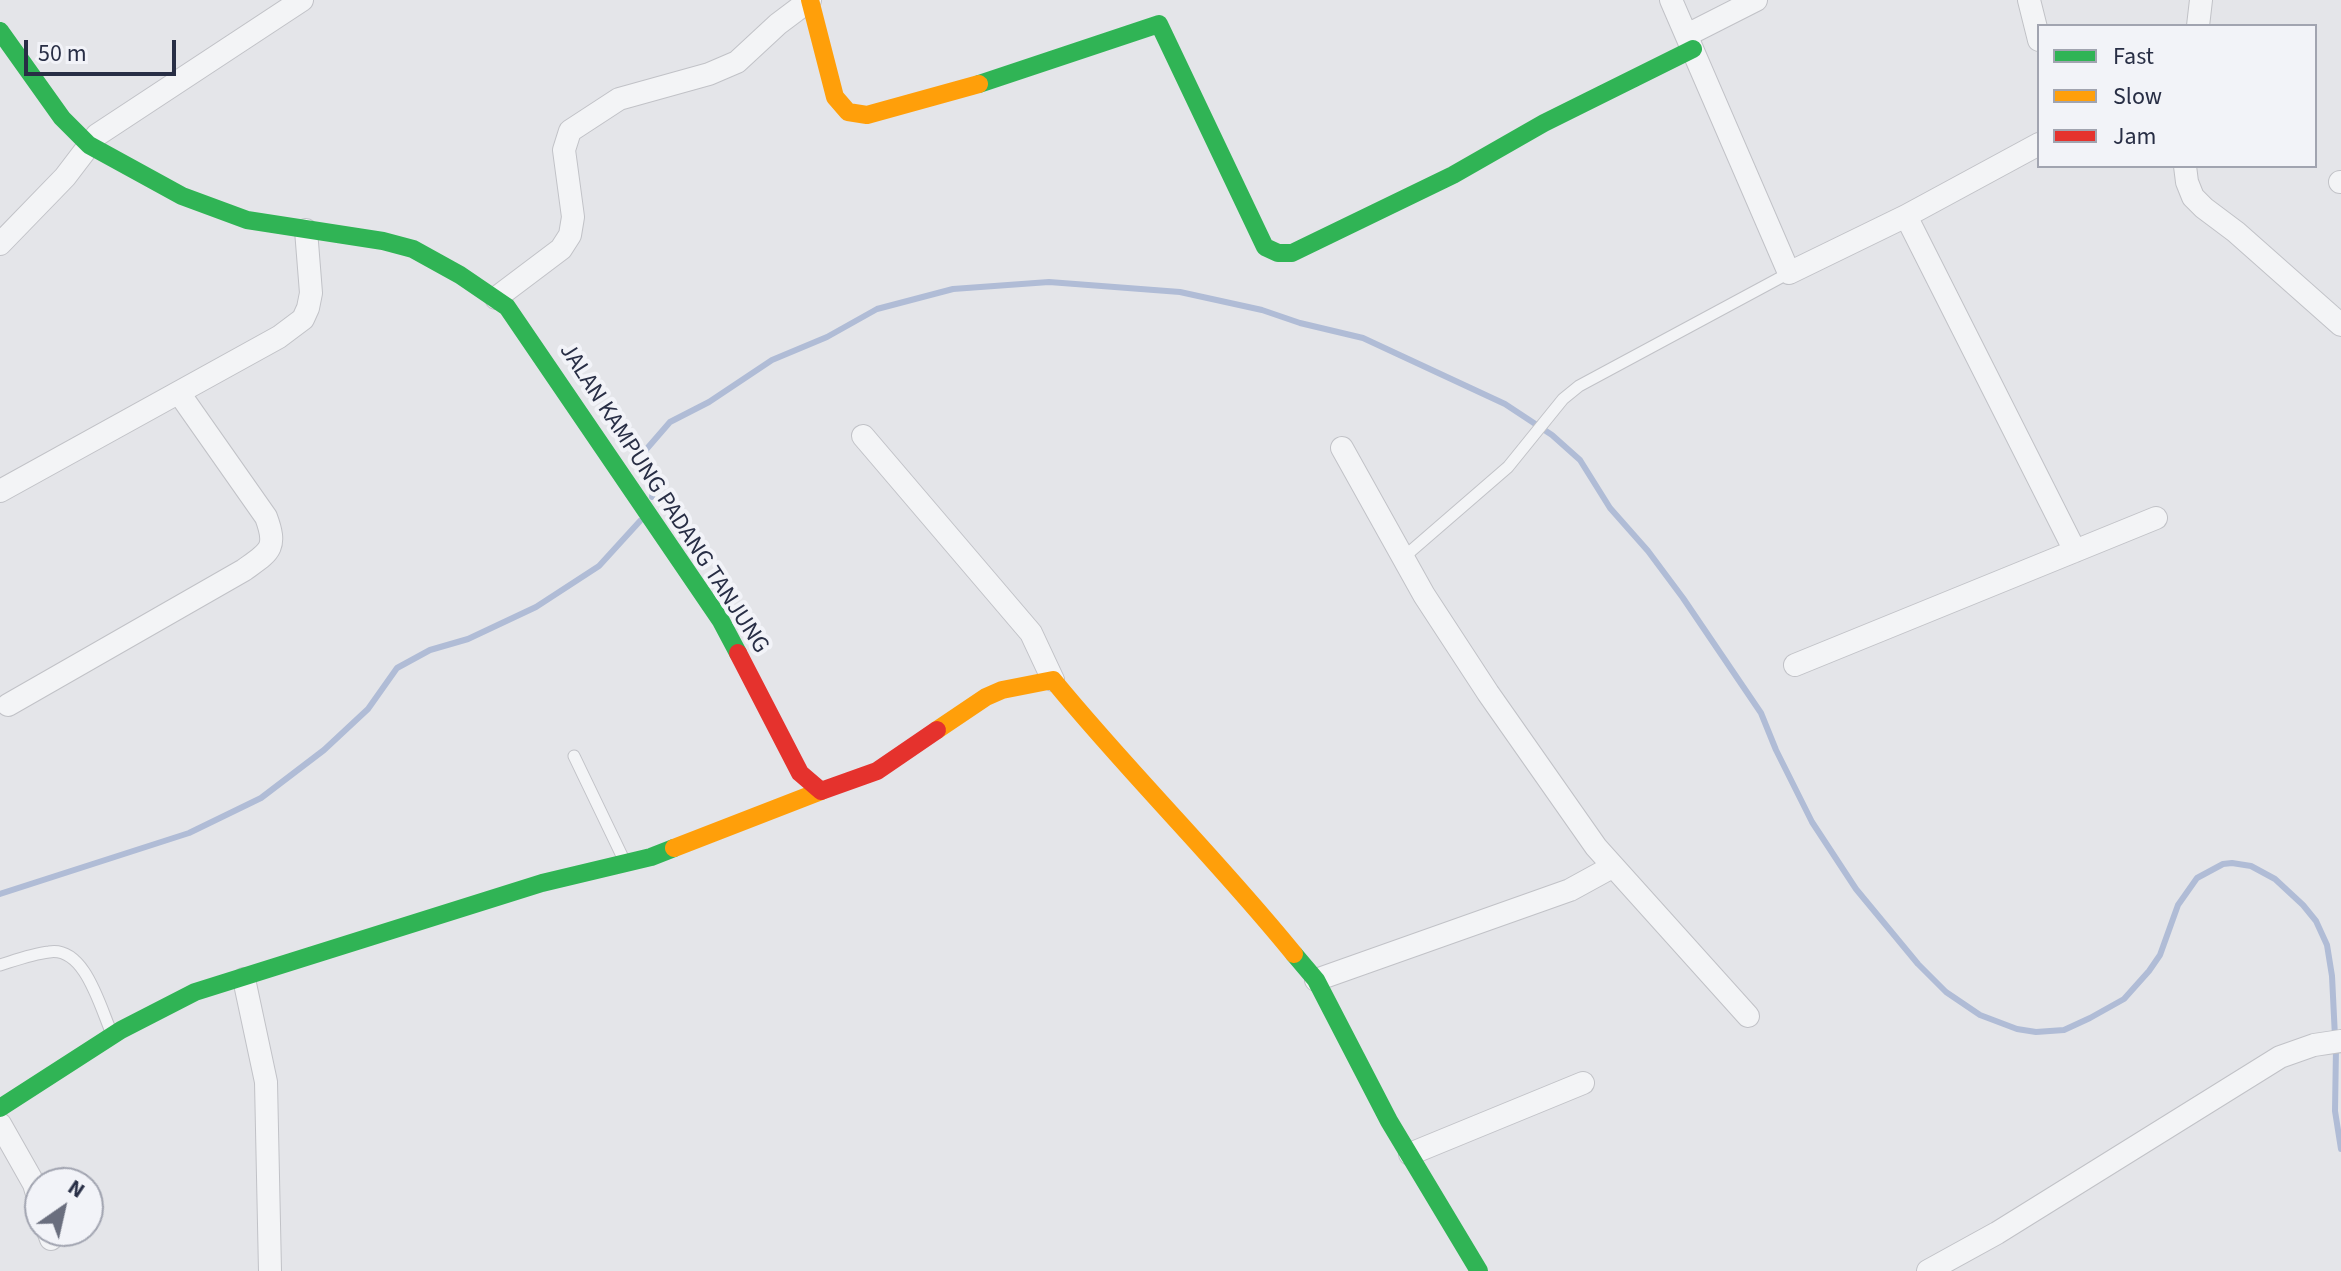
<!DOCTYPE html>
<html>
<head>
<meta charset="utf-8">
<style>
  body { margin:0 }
  #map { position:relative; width:2341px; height:1271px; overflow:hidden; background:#e4e5e9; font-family:"Source Sans 3",sans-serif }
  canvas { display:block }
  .legend { position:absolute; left:2037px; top:24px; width:280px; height:144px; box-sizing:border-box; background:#f2f3f8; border:2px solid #a1a4b0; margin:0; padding:10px 14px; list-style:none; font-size:24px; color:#282e45 }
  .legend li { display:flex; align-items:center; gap:16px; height:40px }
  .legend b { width:40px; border:2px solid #a1a4b0 }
  .north { position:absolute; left:24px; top:1167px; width:80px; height:80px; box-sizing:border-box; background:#f2f3f8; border:2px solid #a1a4b0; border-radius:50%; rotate:34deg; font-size:22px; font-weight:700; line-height:32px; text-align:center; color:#282e45 }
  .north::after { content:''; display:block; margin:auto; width:28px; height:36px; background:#6a6e7e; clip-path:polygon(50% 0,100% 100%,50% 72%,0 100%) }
  .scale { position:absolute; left:24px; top:40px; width:152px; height:36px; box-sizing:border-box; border:4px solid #282e45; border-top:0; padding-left:10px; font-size:24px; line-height:28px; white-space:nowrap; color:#282e45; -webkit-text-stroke:6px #f2f3f8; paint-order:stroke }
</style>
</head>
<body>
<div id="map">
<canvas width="2341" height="1271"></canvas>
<ul class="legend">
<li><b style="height:10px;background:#30b455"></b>Fast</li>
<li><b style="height:10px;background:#ff9f0a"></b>Slow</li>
<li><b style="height:10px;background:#e5322d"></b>Jam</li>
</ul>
<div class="north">N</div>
<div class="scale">50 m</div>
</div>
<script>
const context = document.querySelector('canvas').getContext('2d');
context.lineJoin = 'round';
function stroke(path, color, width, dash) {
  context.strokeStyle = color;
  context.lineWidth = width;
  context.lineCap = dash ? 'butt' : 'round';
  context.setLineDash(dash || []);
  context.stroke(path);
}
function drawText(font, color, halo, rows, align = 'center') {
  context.font = font + ' "Source Sans 3",sans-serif';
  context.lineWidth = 8;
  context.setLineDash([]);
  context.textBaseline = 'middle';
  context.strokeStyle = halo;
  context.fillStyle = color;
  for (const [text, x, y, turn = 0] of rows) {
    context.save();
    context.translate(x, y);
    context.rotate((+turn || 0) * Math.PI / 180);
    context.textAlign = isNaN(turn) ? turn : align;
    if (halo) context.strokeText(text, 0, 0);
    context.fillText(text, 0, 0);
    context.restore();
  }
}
const stream = new Path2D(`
  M 652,497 C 654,487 645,466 644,452 L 670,422 L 709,402 L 772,360 L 827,337 L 877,309 L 953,289 L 1049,282 L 1180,292 L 1262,310 L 1300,323 L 1363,338 L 1505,404 L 1552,435 L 1580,460 L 1610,508 L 1648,551 L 1683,598 L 1761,713 L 1776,750 L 1812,822 L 1856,889 L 1918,964 L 1946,992 L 1980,1015 L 2017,1029 L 2036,1032 L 2064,1030 L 2090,1018 L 2124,999 L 2149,971 L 2160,955 L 2178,905 L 2197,878 L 2223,864 L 2232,863 L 2251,866 L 2275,879 L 2303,905 L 2316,921 L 2327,945 L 2332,976 L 2335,1037
  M 0,894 L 189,833 L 261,798 L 324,750 L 368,709 L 397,668 L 430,650 L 468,639 L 536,607 L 599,566 L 640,521
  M 2336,1048 L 2335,1111 L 2341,1149`);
const lane = new Path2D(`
  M 1404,557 L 1508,467 L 1563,399 L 1579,386 L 1789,273
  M 574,756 L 624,860
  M 0,965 C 16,960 32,954 49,952 C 85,946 100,1007 112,1034`);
const street = new Path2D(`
  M 1671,0 L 1789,273 L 1906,216 L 2039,144
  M 2029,0 L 2039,40
  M 2198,26 L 2201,0
  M 1687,35 L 1756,0
  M 2185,166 L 2187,182 L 2193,197 L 2204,208 L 2236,232 L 2341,325
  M 2340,182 L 2341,182
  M 1906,216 L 2075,551
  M 0,244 L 65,177 L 97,135 L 302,0
  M 496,298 L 561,249 L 570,235 L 573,217 L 564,150 L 570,131 L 619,99 L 709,74 L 737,62 L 778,24 L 810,0
  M 863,436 L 1031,633 L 1053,680
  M 1342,448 L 1424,595 L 1488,693 L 1596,847 L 1748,1016
  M 0,491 L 279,337 L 303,319 L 308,308 L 311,293 L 306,230
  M 1795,665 L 2156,518
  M 8,705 L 244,570 C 269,552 278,549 266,517 L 179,393
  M 244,979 L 266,1082 L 270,1271
  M 1316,980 L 1570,890 L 1612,867
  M 0,1124 L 34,1184 L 40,1204
  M 1410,1154 L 1583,1083
  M 48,1231 L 51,1239
  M 1928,1271 L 1997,1233 L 2280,1057 L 2314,1045 L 2341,1041`);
const fast = new Path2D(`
  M 0,31 L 62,118 L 89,145 L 182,196 L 247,220 L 383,241 L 413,249 L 460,275 L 507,307 L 721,621 L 738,653
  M 979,84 L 1159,24 L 1265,247 L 1278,253 L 1292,253 L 1453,175 L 1544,123 L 1693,49
  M 1294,954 L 1316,980 L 1389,1121 L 1479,1271
  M 0,1108 L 121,1030 L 195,992 L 542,883 L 651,857 L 674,848`);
const slow = new Path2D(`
  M 810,0 L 835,97 L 848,112 L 867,115 L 979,84
  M 937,730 L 986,697 L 1002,690 L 1053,680 C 1130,774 1217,859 1294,954
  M 674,848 L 821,791`);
const jam = new Path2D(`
  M 738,653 L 800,773 L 821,791 L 877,771 L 937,730`);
const streetNames = [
  ["JALAN KAMPUNG PADANG TANJUNG",663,499,57]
];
stroke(stream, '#b0bcd6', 6);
stroke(lane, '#c1c2c7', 13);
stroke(street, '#c1c2c7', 24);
stroke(lane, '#f3f4f6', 11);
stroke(street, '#f3f4f6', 22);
stroke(fast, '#30b455', 18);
stroke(slow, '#ff9f0a', 18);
stroke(jam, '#e5322d', 18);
drawText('24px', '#282e45', '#f2f3f8', streetNames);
</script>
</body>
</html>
